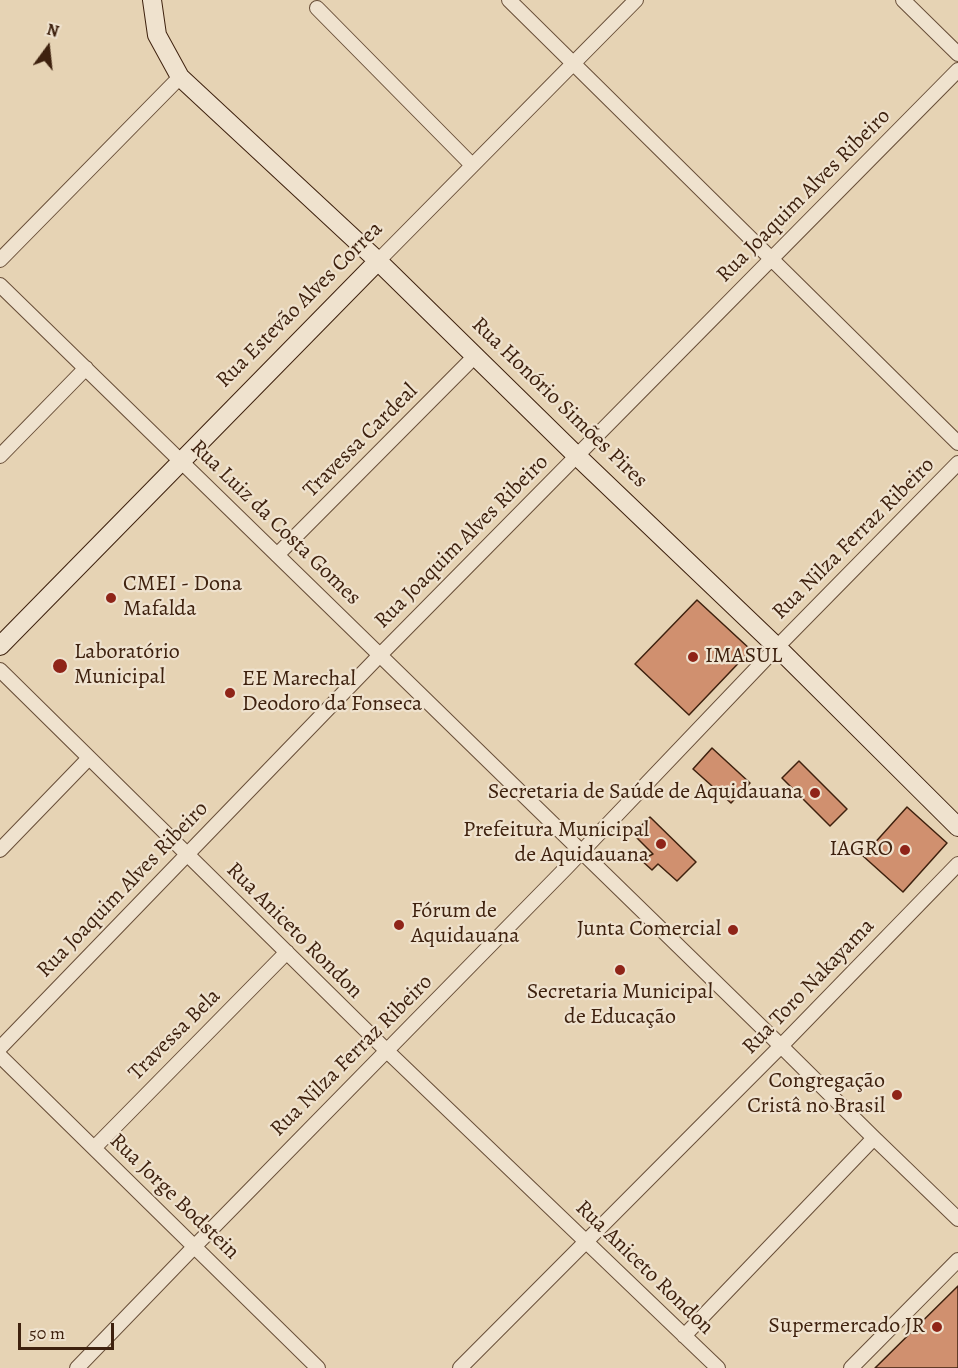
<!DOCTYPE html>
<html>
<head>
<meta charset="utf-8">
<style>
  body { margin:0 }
  #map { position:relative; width:958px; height:1368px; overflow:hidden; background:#e6d3b4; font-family:Alegreya,serif }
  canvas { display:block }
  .north { position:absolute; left:18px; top:18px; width:60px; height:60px; -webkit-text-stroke:4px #efe2ce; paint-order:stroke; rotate:15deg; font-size:16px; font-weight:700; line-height:24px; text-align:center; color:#3e210e }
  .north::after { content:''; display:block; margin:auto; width:21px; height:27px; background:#3e210e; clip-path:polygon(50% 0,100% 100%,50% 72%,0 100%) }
  .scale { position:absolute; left:18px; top:1323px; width:96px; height:27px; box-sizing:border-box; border:3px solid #3e210e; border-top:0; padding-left:8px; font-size:18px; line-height:21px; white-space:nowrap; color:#3e210e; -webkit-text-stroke:4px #efe2ce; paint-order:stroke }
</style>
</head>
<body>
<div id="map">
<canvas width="958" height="1368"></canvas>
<div class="north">N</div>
<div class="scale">50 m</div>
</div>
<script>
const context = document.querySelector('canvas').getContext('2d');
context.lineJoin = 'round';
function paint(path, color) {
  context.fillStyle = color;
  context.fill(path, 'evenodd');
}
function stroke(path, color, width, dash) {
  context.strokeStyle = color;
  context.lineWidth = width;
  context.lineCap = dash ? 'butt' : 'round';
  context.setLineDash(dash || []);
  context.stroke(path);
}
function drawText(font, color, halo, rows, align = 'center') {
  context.font = font + ' Alegreya,serif';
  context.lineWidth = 4.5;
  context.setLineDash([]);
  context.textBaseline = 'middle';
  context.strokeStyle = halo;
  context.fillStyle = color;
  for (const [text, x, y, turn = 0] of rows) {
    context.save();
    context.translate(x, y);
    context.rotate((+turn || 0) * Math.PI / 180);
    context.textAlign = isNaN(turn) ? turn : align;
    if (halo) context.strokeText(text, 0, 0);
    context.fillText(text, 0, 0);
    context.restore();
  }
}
const building = new Path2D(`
  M 697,600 L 751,650 L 689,715 L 635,664 Z
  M 712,748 L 750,783 L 731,803 L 693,769 Z
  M 799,761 L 847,809 L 830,826 L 782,778 Z
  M 907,807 L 947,843 L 903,892 L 863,856 Z
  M 650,817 L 696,862 L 677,881 L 658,864 L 652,870 L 641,860 L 653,854 L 633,834 Z
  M 958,1286 L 958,1368 L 875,1368 Z`);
const street = new Path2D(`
  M 509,0 L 958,443
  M 903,0 L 958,54
  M 317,8 L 472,165
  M 0,260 L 180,77
  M 378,261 L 636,0
  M 0,285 L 781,1046 L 874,1138 L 958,1219
  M 0,456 L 86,368
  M 277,555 L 475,356
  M 0,670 L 387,1051 L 718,1368
  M 0,850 L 89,758
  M 0,1048 L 380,655 L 958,70
  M 0,1056 L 318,1368
  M 94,1148 L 287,952
  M 684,1336 L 874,1138
  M 77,1368 L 195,1246 L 567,867 L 777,647 L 958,463
  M 460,1368 L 781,1046 L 958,864
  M 851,1368 L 958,1260`);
const secondary = new Path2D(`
  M 152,0 L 157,35 L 180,77 L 378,261 L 577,456 L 777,647 L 958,827
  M 0,646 L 378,261`);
const markers = [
  [111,598,6,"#8f2418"],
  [693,657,6,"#8f2418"],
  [60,666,8,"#8f2418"],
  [230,693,6,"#8f2418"],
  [815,793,6,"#8f2418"],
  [661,844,6,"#8f2418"],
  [905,850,6,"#8f2418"],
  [399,925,6,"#8f2418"],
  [733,930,6,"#8f2418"],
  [620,970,6,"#8f2418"],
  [897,1095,6,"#8f2418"],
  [937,1327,6,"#8f2418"]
];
const streetNames = [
  ["Rua Joaquim Alves Ribeiro",804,196,-45],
  ["Rua Estevão Alves Correa",300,305,-45],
  ["Rua Honório Simões Pires",559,403,44],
  ["Travessa Cardeal",361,441,-45],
  ["Rua Luiz da Costa Gomes",275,523,44],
  ["Rua Nilza Ferraz Ribeiro",854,539,-45],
  ["Rua Joaquim Alves Ribeiro",462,542,-45],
  ["Rua Joaquim Alves Ribeiro",123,890,-46],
  ["Rua Aniceto Rondon",294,931,45],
  ["Rua Toro Nakayama",809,987,-46],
  ["Travessa Bela",175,1035,-45],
  ["Rua Nilza Ferraz Ribeiro",352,1056,-45],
  ["Rua Jorge Bodstein",174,1197,44],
  ["Rua Aniceto Rondon",644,1268,44]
];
const poiNames = [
  ["CMEI - Dona",123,585,"left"],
  ["Mafalda",123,610,"left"],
  ["Laboratório",74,653,"left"],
  ["Municipal",74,678,"left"],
  ["IMASUL",705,657,"left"],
  ["EE Marechal",242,680,"left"],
  ["Deodoro da Fonseca",242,705,"left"],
  ["Secretaria de Saúde de Aquidauana",803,793],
  ["Prefeitura Municipal",649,831],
  ["de Aquidauana",649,856],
  ["IAGRO",893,850],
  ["Fórum de",411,912,"left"],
  ["Aquidauana",411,937,"left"],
  ["Junta Comercial",721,930],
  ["Secretaria Municipal",620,993,"center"],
  ["de Educação",620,1018,"center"],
  ["Congregação",885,1082],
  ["Cristâ no Brasil",885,1107],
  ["Supermercado JR",925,1327]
];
paint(building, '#d0906f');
stroke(building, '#3e210e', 1.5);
stroke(street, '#684e38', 16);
stroke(secondary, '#3e210e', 20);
stroke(street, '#efe2ce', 14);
stroke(secondary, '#efe2ce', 18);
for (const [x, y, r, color] of markers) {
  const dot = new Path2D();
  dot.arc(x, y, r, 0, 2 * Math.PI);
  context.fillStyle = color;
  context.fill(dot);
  stroke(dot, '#efe2ce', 2);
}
drawText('22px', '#3e210e', '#efe2ce', streetNames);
drawText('22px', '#3e210e', '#efe2ce', poiNames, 'right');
</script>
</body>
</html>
